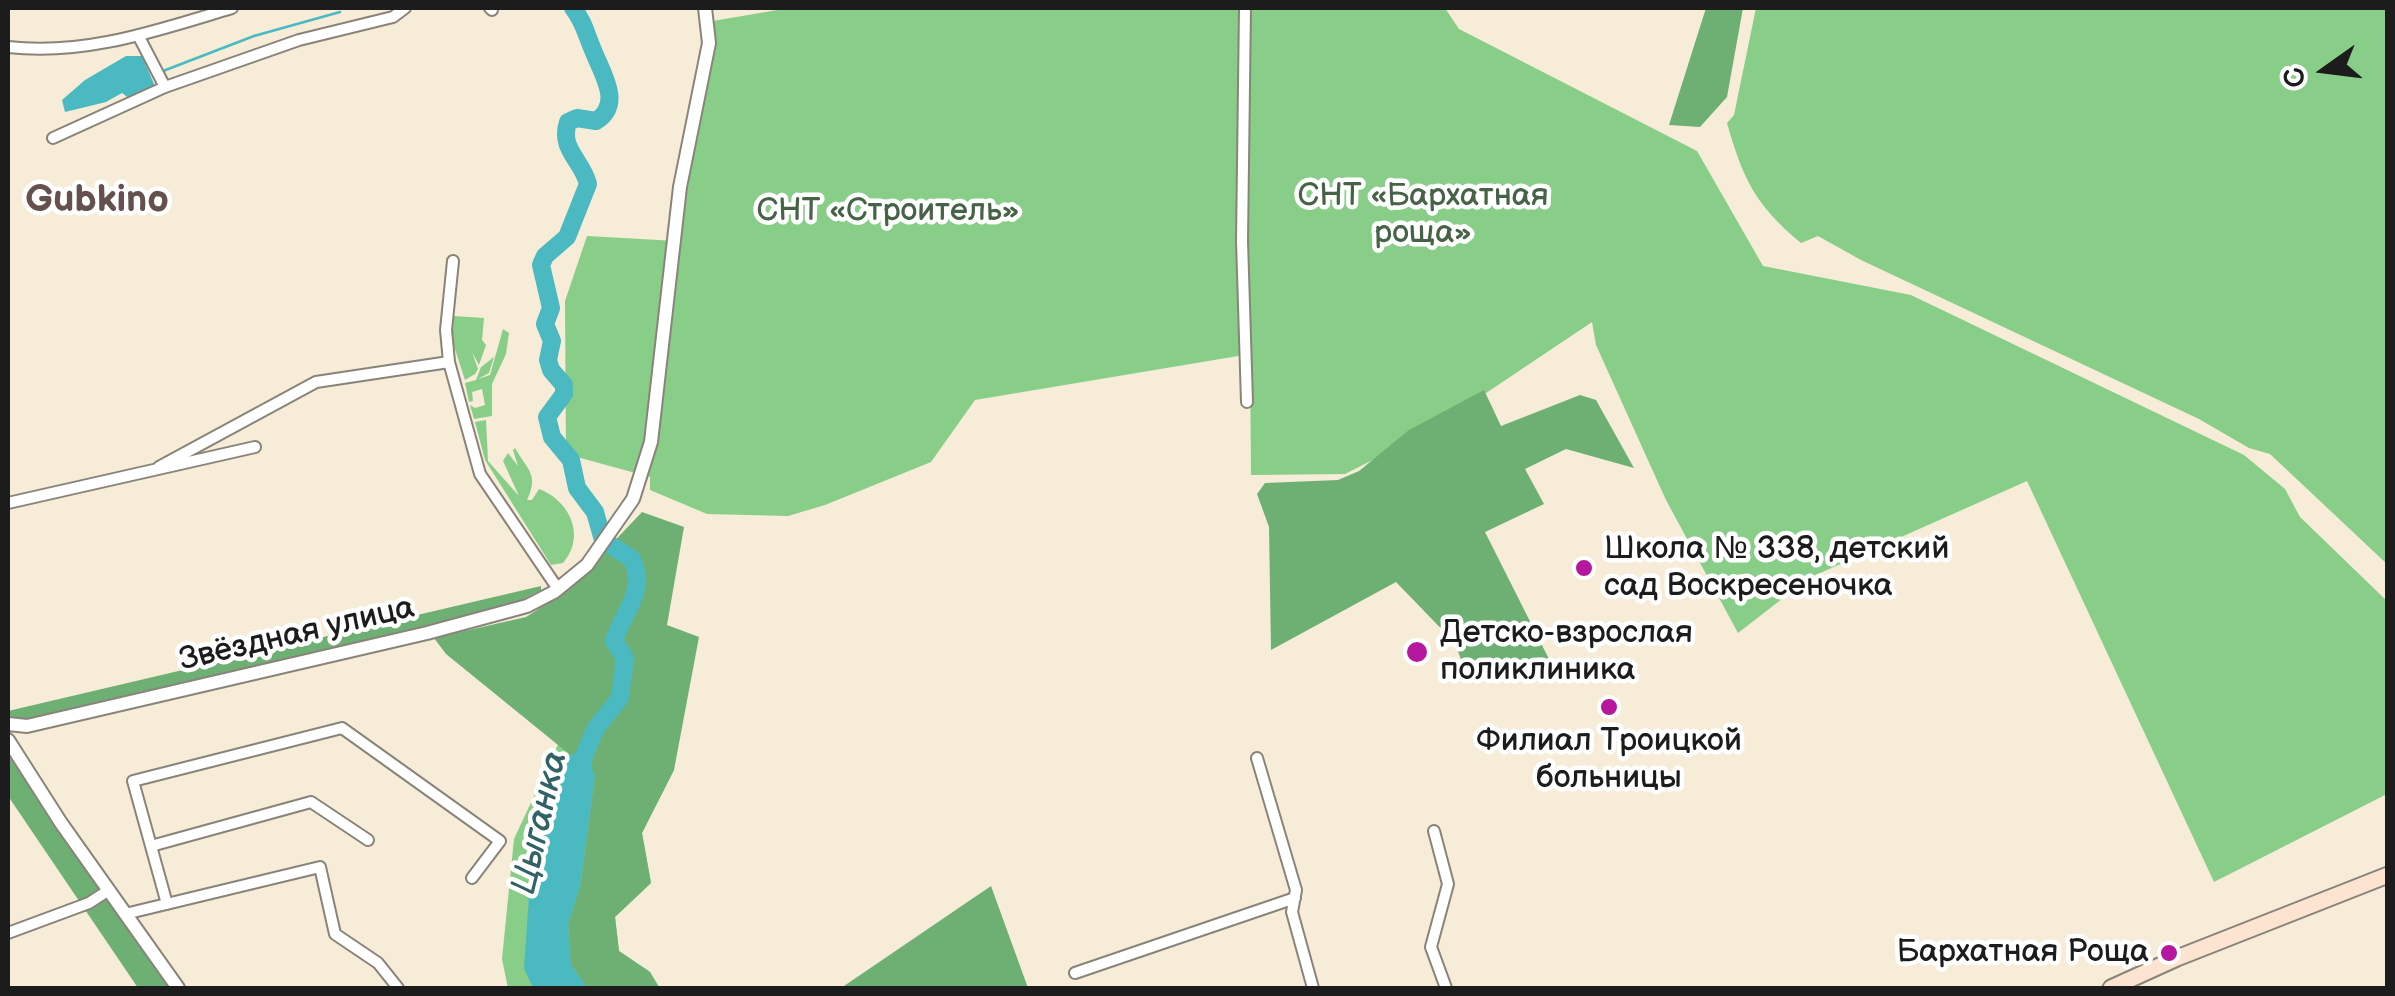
<!DOCTYPE html>
<html>
<head>
<meta charset="utf-8">
<style>
  body { margin:0 }
  #map { position:relative; width:2395px; height:996px; overflow:hidden; background:#f6ecd8; font-family:"Balsamiq Sans",sans-serif }
  canvas { display:block }
  .frame { position:absolute; inset:0; border:10px solid #1c1c1c; pointer-events:none }
  .north { position:absolute; left:2275px; top:20px; width:100px; height:100px; -webkit-text-stroke:8px #fff; paint-order:stroke; rotate:256deg; font-size:28px; font-weight:700; line-height:40px; text-align:center; color:#1c1c1c }
  .north::after { content:''; display:block; margin:auto; width:35px; height:45px; background:#1c1c1c; clip-path:polygon(50% 0,100% 100%,50% 72%,0 100%) }
</style>
</head>
<body>
<div id="map">
<canvas width="2395" height="996"></canvas>
<div class="frame"></div>
<div class="north">С</div>
</div>
<script>
const context = document.querySelector('canvas').getContext('2d');
context.lineJoin = 'round';
function paint(path, color) {
  context.fillStyle = color;
  context.fill(path, 'evenodd');
}
function stroke(path, color, width, dash) {
  context.strokeStyle = color;
  context.lineWidth = width;
  context.lineCap = dash ? 'butt' : 'round';
  context.setLineDash(dash || []);
  context.stroke(path);
}
function drawText(font, color, halo, rows, align = 'center') {
  context.font = font + ' "Balsamiq Sans",sans-serif';
  context.lineWidth = 9;
  context.setLineDash([]);
  context.textBaseline = 'middle';
  context.strokeStyle = halo;
  context.fillStyle = color;
  for (const [text, x, y, turn = 0] of rows) {
    context.save();
    context.translate(x, y);
    context.rotate((+turn || 0) * Math.PI / 180);
    context.textAlign = isNaN(turn) ? turn : align;
    if (halo) context.strokeText(text, 0, 0);
    context.fillText(text, 0, 0);
    context.restore();
  }
}
const green = new Path2D(`
  M 789,8 L 1445,8 L 1459,29 L 1697,151 L 1763,266 L 1911,295 L 2244,455 L 2285,489 L 2300,517 L 2387,601 L 2387,794 L 2214,882 L 2027,481 L 1809,578 L 1738,633 L 1666,500 L 1596,345 L 1592,322 L 1428,432 L 1345,474 L 1251,475 L 1250,354 L 975,400 L 931,462 L 825,505 L 788,516 L 707,514 L 650,490 L 650,477 L 566,454 L 565,301 L 587,236 L 676,241 L 707,22 Z
  M 1756,8 L 2387,8 L 2387,564 L 2270,454 L 2249,448 L 2199,419 L 1861,260 L 1818,236 L 1801,243 C 1755,205 1743,179 1727,123 L 1734,115 Z
  M 454,316 L 484,318 L 482,340 L 486,345 L 479,365 L 472,352 L 478,369 L 475,374 L 465,380 L 452,340 Z
  M 503,329 L 509,333 L 506,354 L 492,384 L 492,416 L 474,419 L 470,405 L 475,408 L 485,405 L 482,389 L 472,392 L 473,401 L 469,402 L 465,383 L 476,380 L 481,367 L 494,357 L 489,373 L 478,379 L 490,375 Z
  M 486,420 L 488,461 L 519,496 L 503,461 L 508,453 L 518,466 L 513,450 L 515,448 C 528,471 539,474 527,500 L 532,500 L 539,489 C 569,500 587,536 563,563 L 551,565 L 485,460 L 475,422 Z
  M 568,723 L 674,770 L 642,833 L 651,883 L 615,917 L 619,951 L 650,972 L 660,988 L 508,988 L 502,959 L 514,839 Z`);
const forest = new Path2D(`
  M 1706,8 L 1743,8 L 1727,97 L 1700,127 L 1669,125 Z
  M 1484,390 L 1501,426 L 1580,395 L 1596,400 L 1634,468 L 1566,449 L 1525,469 L 1544,504 L 1485,532 L 1553,667 L 1469,682 L 1455,643 L 1396,582 L 1271,650 L 1269,527 L 1257,494 L 1265,483 L 1338,480 L 1359,471 L 1409,430 Z
  M 642,512 L 684,527 L 667,625 L 699,637 L 674,770 L 642,833 L 651,883 L 615,917 L 619,951 L 650,972 L 659,988 L 587,988 L 571,965 L 568,924 L 580,887 L 595,775 L 446,654 L 434,638 L 526,617 L 568,590 Z
  M 541,586 L 541,590 L 510,606 L 476,615 L 15,723 L 8,719 L 8,711 Z
  M 8,755 L 175,988 L 138,988 L 8,796 Z
  M 991,886 L 1028,988 L 841,988 Z`);
const water = new Path2D(`
  M 126,56 L 142,56 L 155,86 L 131,100 L 122,93 L 106,102 L 65,112 L 62,100 L 85,80 Z
  M 569,754 L 584,756 L 595,775 L 580,887 L 568,924 L 571,965 L 587,988 L 533,988 L 524,968 L 530,883 L 556,787 Z`);
const stream = new Path2D(`
  M 163,71 L 254,36 L 340,12`);
const river = new Path2D(`
  M 573,8 C 584,22 586,34 593,50 C 601,72 624,104 596,121 L 577,118 L 568,122 C 559,149 582,160 588,184 L 567,237 L 545,256 L 541,265 L 551,308 L 545,324 L 552,341 L 548,360 L 551,370 L 564,385 L 564,394 L 547,417 L 552,437 L 571,460 L 577,488 L 595,512 L 603,540 L 632,559 C 647,592 623,612 614,641 L 625,658 L 620,698 L 596,728 L 584,756 L 581,775`);
const minor = new Path2D(`
  M 490,8 L 492,10
  M 1245,8 L 1242,241 L 1247,402
  M 138,35 L 165,87
  M 8,47 C 86,56 158,30 232,8
  M 53,138 L 165,87 L 299,40 L 393,17 L 405,8
  M 449,362 L 446,330 L 453,261
  M 159,467 L 316,382 L 449,362 L 480,474 L 558,589
  M 8,503 L 255,447
  M 1257,758 L 1296,890 L 1292,912 L 1313,988
  M 1434,831 L 1448,884 L 1431,947 L 1446,988
  M 151,846 L 311,802 L 368,840
  M 167,904 L 133,781 L 342,728 L 500,841 L 472,878
  M 125,914 L 320,867 L 335,934 L 378,963 L 398,988
  M 8,933 L 89,903 L 109,890
  M 1075,973 L 1295,898`);
const tertiary = new Path2D(`
  M 8,724 L 27,726 L 427,633 L 527,606 L 554,592 L 587,565 L 633,499 L 651,442 L 680,187 L 709,43 L 705,8
  M 8,740 L 61,823 L 178,988`);
const secondary = new Path2D(`
  M 2111,988 L 2177,958 L 2388,875`);
const markers = [
  [1584,568,10,"#b5179e"],
  [1417,652,12,"#b5179e"],
  [1609,707,10,"#b5179e"],
  [2169,953,10,"#b5179e"]
];
const parkNames = [
  ["СНТ «Бархатная",1423,197],
  ["роща»",1423,234],
  ["СНТ «Строитель»",888,212]
];
const poiNames = [
  ["Школа № 338, детский",1604,550],
  ["сад Воскресеночка",1604,587],
  ["Детско-взрослая",1440,634],
  ["поликлиника",1440,671],
  ["Филиал Троицкой",1609,742,"center"],
  ["больницы",1609,779,"center"],
  ["Бархатная Роща",2149,953,"right"]
];
const streetNames = [
  ["Звёздная улица",297,635,-13]
];
const waterNames = [
  ["Цыганка",541,823,-77]
];
const quarterNames = [
  ["Gubkino",97,201]
];
paint(green, '#88cd88');
paint(forest, '#6eb074');
paint(water, '#4ab9c1');
stroke(stream, '#4ab9c1', 2.5);
stroke(river, '#4ab9c1', 18);
stroke(minor, '#89847a', 14);
stroke(tertiary, '#89847a', 16);
stroke(secondary, '#89847a', 19);
stroke(minor, '#fff', 10);
stroke(tertiary, '#fff', 12);
stroke(secondary, '#fde4d1', 15);
for (const [x, y, r, color] of markers) {
  const dot = new Path2D();
  dot.arc(x, y, r, 0, 2 * Math.PI);
  context.fillStyle = color;
  context.fill(dot);
  stroke(dot, '#fff', 4);
}
drawText('32px', '#476347', '#fff', parkNames);
drawText('32px', '#1c1c1c', '#fff', poiNames, 'left');
drawText('32px', '#1c1c1c', '#fff', streetNames);
drawText('italic 35px', '#316366', '#fff', waterNames);
drawText('bold 38px', '#64504d', '#fff', quarterNames);
</script>
</body>
</html>
